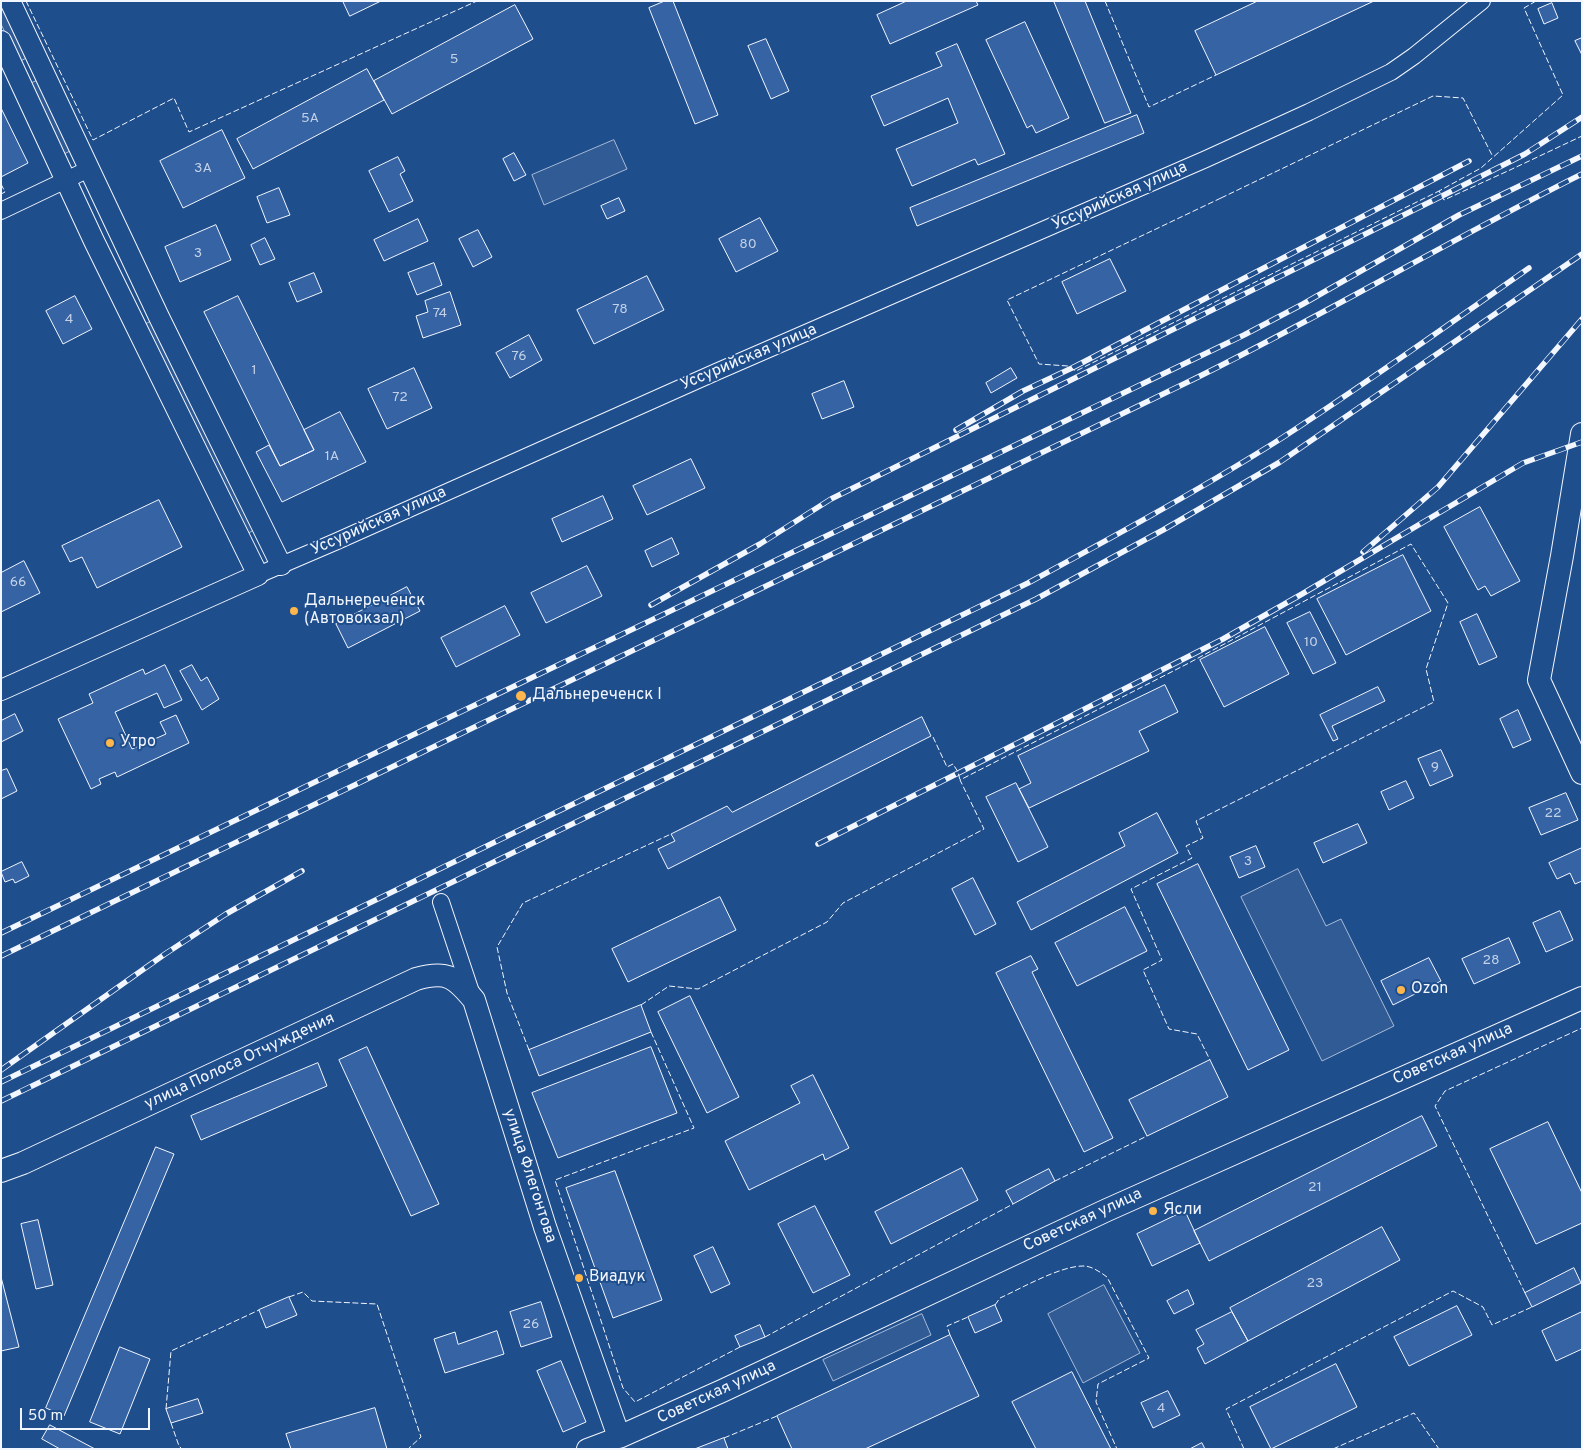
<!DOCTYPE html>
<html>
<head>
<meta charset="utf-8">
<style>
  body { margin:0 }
  #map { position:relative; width:1583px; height:1450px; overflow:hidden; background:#1f4e8c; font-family:Overpass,sans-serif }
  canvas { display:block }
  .frame { position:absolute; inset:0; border:2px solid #f2f6ff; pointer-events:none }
  .scale { position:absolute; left:20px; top:1408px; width:130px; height:22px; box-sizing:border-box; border:2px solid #f2f6ff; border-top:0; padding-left:6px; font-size:15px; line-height:18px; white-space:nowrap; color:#f2f6ff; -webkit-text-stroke:4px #1f4e8c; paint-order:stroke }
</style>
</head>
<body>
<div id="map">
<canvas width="1583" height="1450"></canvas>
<div class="frame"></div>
<div class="scale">50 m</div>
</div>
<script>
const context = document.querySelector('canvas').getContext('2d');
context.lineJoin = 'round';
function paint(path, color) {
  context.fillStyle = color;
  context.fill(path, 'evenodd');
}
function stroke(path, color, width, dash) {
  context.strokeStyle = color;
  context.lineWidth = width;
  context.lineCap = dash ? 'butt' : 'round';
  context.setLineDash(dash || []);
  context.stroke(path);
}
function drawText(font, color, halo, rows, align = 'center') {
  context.font = font + ' Overpass,sans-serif';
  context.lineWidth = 4;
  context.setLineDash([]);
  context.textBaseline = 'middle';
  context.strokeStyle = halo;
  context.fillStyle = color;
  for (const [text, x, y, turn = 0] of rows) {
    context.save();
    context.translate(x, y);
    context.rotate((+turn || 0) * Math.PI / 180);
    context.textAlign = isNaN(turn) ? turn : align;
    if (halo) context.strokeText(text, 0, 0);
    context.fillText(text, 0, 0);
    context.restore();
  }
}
const built = new Path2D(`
  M 1,1 L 28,57 L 19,62 L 1,24 Z
  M 39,80 L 72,150 L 62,155 L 29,84 Z
  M 614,140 L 627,169 L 544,205 L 532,175 Z
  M 152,321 L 254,530 L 245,535 L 142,326 Z
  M 1298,869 L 1326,926 L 1341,919 L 1394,1026 L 1322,1061 L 1241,897 Z
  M 1104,1285 L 1140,1353 L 1083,1383 L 1048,1314 Z
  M 922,1314 L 931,1335 L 833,1381 L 823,1360 Z`);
const building = new Path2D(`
  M 343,1 L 381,1 L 350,16 Z
  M 665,1 L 673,1 L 718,115 L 695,124 L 649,8 Z
  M 907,1 L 976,1 L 978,5 L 890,44 L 877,15 Z
  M 1054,1 L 1085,1 L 1131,113 L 1105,123 Z
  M 1258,1 L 1374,1 L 1216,75 L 1195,31 Z
  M 1552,3 L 1558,18 L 1544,24 L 1538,9 Z
  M 515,5 L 533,39 L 392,114 L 374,81 Z
  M 1025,22 L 1069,118 L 1036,133 L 1032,125 L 1027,128 L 986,40 Z
  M 1582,38 L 1582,55 L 1575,41 Z
  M 766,39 L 789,91 L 771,99 L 748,46 Z
  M 957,44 L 1005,154 L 978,165 L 975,159 L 912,186 L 896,149 L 958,123 L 948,98 L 884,126 L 871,96 L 942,66 L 936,53 Z
  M 367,69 L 384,100 L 253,169 L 237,139 Z
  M 1,108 L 28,163 L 1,177 Z
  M 1137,115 L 1144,133 L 917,226 L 910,208 Z
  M 222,130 L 245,178 L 183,208 L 160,161 Z
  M 514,153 L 526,175 L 514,181 L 503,159 Z
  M 398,157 L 405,171 L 400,174 L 413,201 L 389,212 L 369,171 Z
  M 279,188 L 290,215 L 267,223 L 257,197 Z
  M 619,198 L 625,211 L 607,219 L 601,206 Z
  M 760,218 L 778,251 L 736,272 L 719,239 Z
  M 418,219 L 428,241 L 384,261 L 374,240 Z
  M 216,225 L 231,260 L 180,282 L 165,247 Z
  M 478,230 L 492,257 L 473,267 L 459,239 Z
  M 265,238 L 275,259 L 260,265 L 251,245 Z
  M 1110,259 L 1126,291 L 1077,314 L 1062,282 Z
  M 434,263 L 442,285 L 417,295 L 408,273 Z
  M 314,273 L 322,292 L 297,302 L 289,283 Z
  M 647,276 L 664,310 L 594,344 L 577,310 Z
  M 450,292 L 461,325 L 423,338 L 416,316 L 428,312 L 425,301 Z
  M 75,296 L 92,329 L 63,344 L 46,311 Z
  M 238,296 L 314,450 L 280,466 L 204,312 Z
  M 529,335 L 542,360 L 510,378 L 496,353 Z
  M 414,368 L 432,408 L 387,429 L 368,389 Z
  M 1011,368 L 1017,378 L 991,393 L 986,383 Z
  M 844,381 L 854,407 L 822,419 L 812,394 Z
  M 340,412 L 366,462 L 282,502 L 256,452 L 269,445 L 280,466 L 314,450 L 304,430 Z
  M 691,459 L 705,488 L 647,515 L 633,486 Z
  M 603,496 L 613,519 L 562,542 L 552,519 Z
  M 159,500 L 182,547 L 97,588 L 82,557 L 70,562 L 62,546 Z
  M 1480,507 L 1520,581 L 1491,596 L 1485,586 L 1478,590 L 1444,527 Z
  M 672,538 L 679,554 L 652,567 L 645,551 Z
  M 1403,555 L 1431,611 L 1346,655 L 1317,599 Z
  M 24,561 L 40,593 L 1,612 L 1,573 Z
  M 587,566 L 602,596 L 546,623 L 531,593 Z
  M 407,587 L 420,611 L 348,648 L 336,624 Z
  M 505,606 L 520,635 L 456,667 L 441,638 Z
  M 1310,612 L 1336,663 L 1313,674 L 1287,623 Z
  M 1477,614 L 1497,657 L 1479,665 L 1460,622 Z
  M 1265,627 L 1289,674 L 1224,707 L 1200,660 Z
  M 165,665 L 182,700 L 164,708 L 157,693 L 115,712 L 132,749 L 166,734 L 160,722 L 176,715 L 189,743 L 117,777 L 115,772 L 99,779 L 101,784 L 91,789 L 58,719 L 93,703 L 89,694 L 143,669 L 145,674 Z
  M 192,665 L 201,681 L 207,677 L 219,699 L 202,710 L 180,671 Z
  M 1165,685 L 1178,712 L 1139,731 L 1149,751 L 1029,808 L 1019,789 L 1031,783 L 1018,756 Z
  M 1378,687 L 1385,701 L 1332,726 L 1338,739 L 1333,741 L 1320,715 Z
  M 1518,710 L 1531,740 L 1513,748 L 1500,719 Z
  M 15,714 L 23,731 L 1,742 L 1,721 Z
  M 922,717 L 931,736 L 668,869 L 658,849 L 675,841 L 671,834 L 727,806 L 732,812 Z
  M 1441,750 L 1453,776 L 1430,786 L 1418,759 Z
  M 7,769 L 17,791 L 1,799 L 1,771 Z
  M 1406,781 L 1414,798 L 1389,810 L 1381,792 Z
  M 1016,783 L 1048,847 L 1018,862 L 986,797 Z
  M 1566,793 L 1578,820 L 1541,835 L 1529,808 Z
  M 1157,813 L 1178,853 L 1031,930 L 1017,902 L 1125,846 L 1119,833 Z
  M 1358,824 L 1367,843 L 1323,863 L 1314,843 Z
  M 1256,846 L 1265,867 L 1239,878 L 1230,857 Z
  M 1582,848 L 1582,881 L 1575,884 L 1570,873 L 1557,879 L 1549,863 Z
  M 22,862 L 29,876 L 15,883 L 13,879 L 5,882 L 1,872 Z
  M 1198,864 L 1289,1050 L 1248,1070 L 1157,884 Z
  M 973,878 L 996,924 L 975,935 L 952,889 Z
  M 720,897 L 736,930 L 628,982 L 612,949 Z
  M 1125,907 L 1147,951 L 1077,986 L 1055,943 Z
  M 1560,911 L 1573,940 L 1546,952 L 1533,923 Z
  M 1509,938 L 1520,963 L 1474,984 L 1462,959 Z
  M 1031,956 L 1038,969 L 1032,972 L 1113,1138 L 1084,1152 L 996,973 Z
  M 1429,958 L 1441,981 L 1393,1005 L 1381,981 Z
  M 690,996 L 739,1097 L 707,1113 L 658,1012 Z
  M 641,1005 L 651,1032 L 539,1076 L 529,1050 Z
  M 367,1047 L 439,1204 L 411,1216 L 339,1060 Z
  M 651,1047 L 677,1113 L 558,1158 L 532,1093 Z
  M 1210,1060 L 1228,1097 L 1147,1136 L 1129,1100 Z
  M 318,1063 L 327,1086 L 201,1140 L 191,1116 Z
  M 813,1075 L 849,1148 L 825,1160 L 823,1154 L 749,1190 L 725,1141 L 800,1103 L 791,1086 Z
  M 1422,1116 L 1437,1146 L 1209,1261 L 1194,1231 Z
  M 1548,1122 L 1582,1193 L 1582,1223 L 1536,1244 L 1490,1149 Z
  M 156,1147 L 174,1154 L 64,1416 L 46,1408 Z
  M 962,1168 L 978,1200 L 891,1244 L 875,1212 Z
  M 1049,1169 L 1055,1181 L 1013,1204 L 1006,1191 Z
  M 615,1171 L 662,1300 L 613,1318 L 566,1188 Z
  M 815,1206 L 850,1275 L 813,1293 L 778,1224 Z
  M 1185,1211 L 1200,1243 L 1152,1266 L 1137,1234 Z
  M 38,1220 L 53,1285 L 36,1289 L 21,1224 Z
  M 1382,1227 L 1400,1260 L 1248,1341 L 1230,1308 Z
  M 713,1247 L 730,1284 L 711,1293 L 694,1256 Z
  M 1574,1268 L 1581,1283 L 1532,1307 L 1525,1293 Z
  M 1,1277 L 19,1347 L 1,1351 Z
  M 1188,1290 L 1194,1304 L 1174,1314 L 1167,1301 Z
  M 289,1297 L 297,1315 L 266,1328 L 259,1310 Z
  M 541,1302 L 552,1337 L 521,1347 L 510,1312 Z
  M 995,1305 L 1002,1321 L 975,1333 L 968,1317 Z
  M 1457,1306 L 1472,1335 L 1409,1366 L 1394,1337 Z
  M 1232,1312 L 1248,1341 L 1205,1364 L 1197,1348 L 1204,1344 L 1196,1330 Z
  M 1582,1312 L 1582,1349 L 1556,1361 L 1542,1331 Z
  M 760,1325 L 765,1337 L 740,1347 L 735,1336 Z
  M 497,1331 L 504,1354 L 445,1373 L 434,1339 L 455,1332 L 458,1344 Z
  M 950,1335 L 979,1396 L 865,1449 L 792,1449 L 777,1416 Z
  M 120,1347 L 150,1359 L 120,1434 L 90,1422 Z
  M 561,1361 L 586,1422 L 563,1432 L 537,1371 Z
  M 1336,1364 L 1357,1407 L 1271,1449 L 1250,1407 Z
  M 1072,1372 L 1111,1449 L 1036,1449 L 1012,1402 Z
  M 1168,1391 L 1180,1415 L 1153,1428 L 1141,1403 Z
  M 198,1399 L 203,1413 L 171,1423 L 166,1409 Z
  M 375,1408 L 387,1449 L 291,1449 L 286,1434 Z
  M 50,1425 L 95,1449 L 60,1449 L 42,1439 Z
  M 724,1438 L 728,1449 L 695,1449 Z
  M 1202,1443 L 1205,1449 L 1190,1449 Z`);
const minor = new Path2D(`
  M 1,211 L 89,169
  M 258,575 L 335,542 L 716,372 L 1206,159 L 1309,112 L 1391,72 L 1414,56 L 1482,1
  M 441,902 L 472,995`);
const tertiary = new Path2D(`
  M 10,1 L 159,317 L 281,565
  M 1,41 L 94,241 L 258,575 L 1,690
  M 587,1449 L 619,1437`);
const secondary = new Path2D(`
  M 1582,434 L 1562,556 L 1539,680 L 1582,773
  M 1,1171 L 23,1163 L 416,979 C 447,970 455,977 474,1000 L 545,1227 L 619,1437 L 722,1391 L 1107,1210 L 1582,998`);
const rail = new Path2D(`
  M 956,430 L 1023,391 L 1072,368 L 1469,161
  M 1363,552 L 1438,487 L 1582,319
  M 651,605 L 760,544 L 831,499 L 1442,196 L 1525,154 L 1582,117
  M 818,844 L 1223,639 L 1302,594 L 1523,463 L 1582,442
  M 1,933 L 1244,335 L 1303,304 L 1459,215 L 1582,156
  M 1,956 L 1192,380 C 1324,315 1450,240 1582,174
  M 1,1070 L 165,954 L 226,914 L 302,871
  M 1,1082 L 1028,583 C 1111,538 1194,493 1274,443 C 1361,387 1445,327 1529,268
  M 1,1101 L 1036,599 L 1163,530 L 1280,462 L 1582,254`);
const fence = new Path2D(`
  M 26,1 L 93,140 L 174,98 L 189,132 L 477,1
  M 1105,1 L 1149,107 L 1216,75
  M 1536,1 L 1524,8 L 1563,95 L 1481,168 L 1439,191 L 1444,200 L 1510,170 L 1582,136
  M 1,184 L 5,192 L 1,194
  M 1221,198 L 1007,300 L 1039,364 L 1068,366 L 1076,371 L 1439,191
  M 1221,198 L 1433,96 L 1463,98 L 1493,157
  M 933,737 L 947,767 L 953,764 L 958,772 L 960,780
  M 641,1005 L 669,986 L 698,989 L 827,922 L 843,903 L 984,829 L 960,780 L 1187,664 L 1411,544 L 1448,603 L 1426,669 L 1434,702 L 1196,821 L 1203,838 L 1186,846 L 1192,858 L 1131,889 L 1162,960 L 1143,970 L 1169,1029 L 1197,1034 L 1210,1060
  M 651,1032 L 694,1128 L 555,1180 L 623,1388 L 635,1402 L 740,1347
  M 529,1050 L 507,993 L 497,947 L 523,903 L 671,834
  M 1055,1181 L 1147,1136
  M 1525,1293 L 1435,1106 L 1445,1091 L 1582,1028
  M 289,1297 L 303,1292 L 312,1301 L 377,1304 L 421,1437 L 408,1449
  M 995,1305 L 1000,1298 C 1022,1288 1060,1266 1083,1266 C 1092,1266 1100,1272 1107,1277 L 1149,1358 L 1098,1384 L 1096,1402 L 1117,1449
  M 950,1335 L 947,1326 L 968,1317
  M 765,1337 L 1013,1204
  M 166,1409 L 171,1351 L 259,1310
  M 171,1423 L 179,1446 L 182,1449
  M 724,1438 L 777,1416
  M 1244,1449 L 1226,1409 L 1453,1291 L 1483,1307 L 1492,1325 L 1532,1307
  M 1333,1449 L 1414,1413 L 1439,1449`);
const markers = [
  [294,611,5,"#ffb74d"],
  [521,696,6,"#ffb74d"],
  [110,743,5,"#ffb74d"],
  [1401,990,5,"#ffb74d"],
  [1153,1211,5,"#ffb74d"],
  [579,1278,5,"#ffb74d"]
];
const numberNames = [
  ["5",454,60],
  ["5А",310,119],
  ["3А",203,169],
  ["80",748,245],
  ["3",198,254],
  ["78",620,310],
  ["74",440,314],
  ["4",69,320],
  ["76",519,357],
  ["1",254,371],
  ["72",400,398],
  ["1А",332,457],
  ["66",18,583],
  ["10",1311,643],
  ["9",1435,768],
  ["22",1553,814],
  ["3",1248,862],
  ["28",1491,961],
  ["21",1315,1188],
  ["23",1315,1284],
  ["26",531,1325],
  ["4",1161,1409]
];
const streetNames = [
  ["Уссурийская улица",1120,197,-24],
  ["Уссурийская улица",749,358,-23],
  ["Уссурийская улица",379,522,-24],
  ["Советская улица",1453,1055,-24],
  ["улица Полоса Отчуждения",240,1062,-25],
  ["улица Флегонтова",529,1176,72],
  ["Советская улица",1083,1221,-25],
  ["Советская улица",717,1393,-25]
];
const poiNames = [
  ["Дальнереченск",304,602],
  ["(Автовокзал)",304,620],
  ["Дальнереченск I",532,696],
  ["Утро",120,743],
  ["Ozon",1411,990],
  ["Ясли",1163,1211],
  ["Виадук",589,1278]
];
paint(built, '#305b95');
stroke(built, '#a8bbd7', 1);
paint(building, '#3563a3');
stroke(building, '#f2f6ff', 1);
stroke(minor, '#f2f6ff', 18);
stroke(tertiary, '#f2f6ff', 22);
stroke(secondary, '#f2f6ff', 24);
stroke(minor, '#1f4e8c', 16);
stroke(tertiary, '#1f4e8c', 20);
stroke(secondary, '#1f4e8c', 22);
stroke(rail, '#f2f6ff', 5.5);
stroke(rail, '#1f4e8c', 4, [11]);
stroke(fence, '#f2f6ff', 1, [6, 2.5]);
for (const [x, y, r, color] of markers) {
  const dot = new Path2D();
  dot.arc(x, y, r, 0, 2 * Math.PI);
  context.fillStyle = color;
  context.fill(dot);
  stroke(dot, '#1f4e8c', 2);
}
drawText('14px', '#c3d1e8', null, numberNames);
drawText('16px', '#f2f6ff', '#1f4e8c', streetNames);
drawText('16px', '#f2f6ff', '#1f4e8c', poiNames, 'left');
</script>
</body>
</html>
